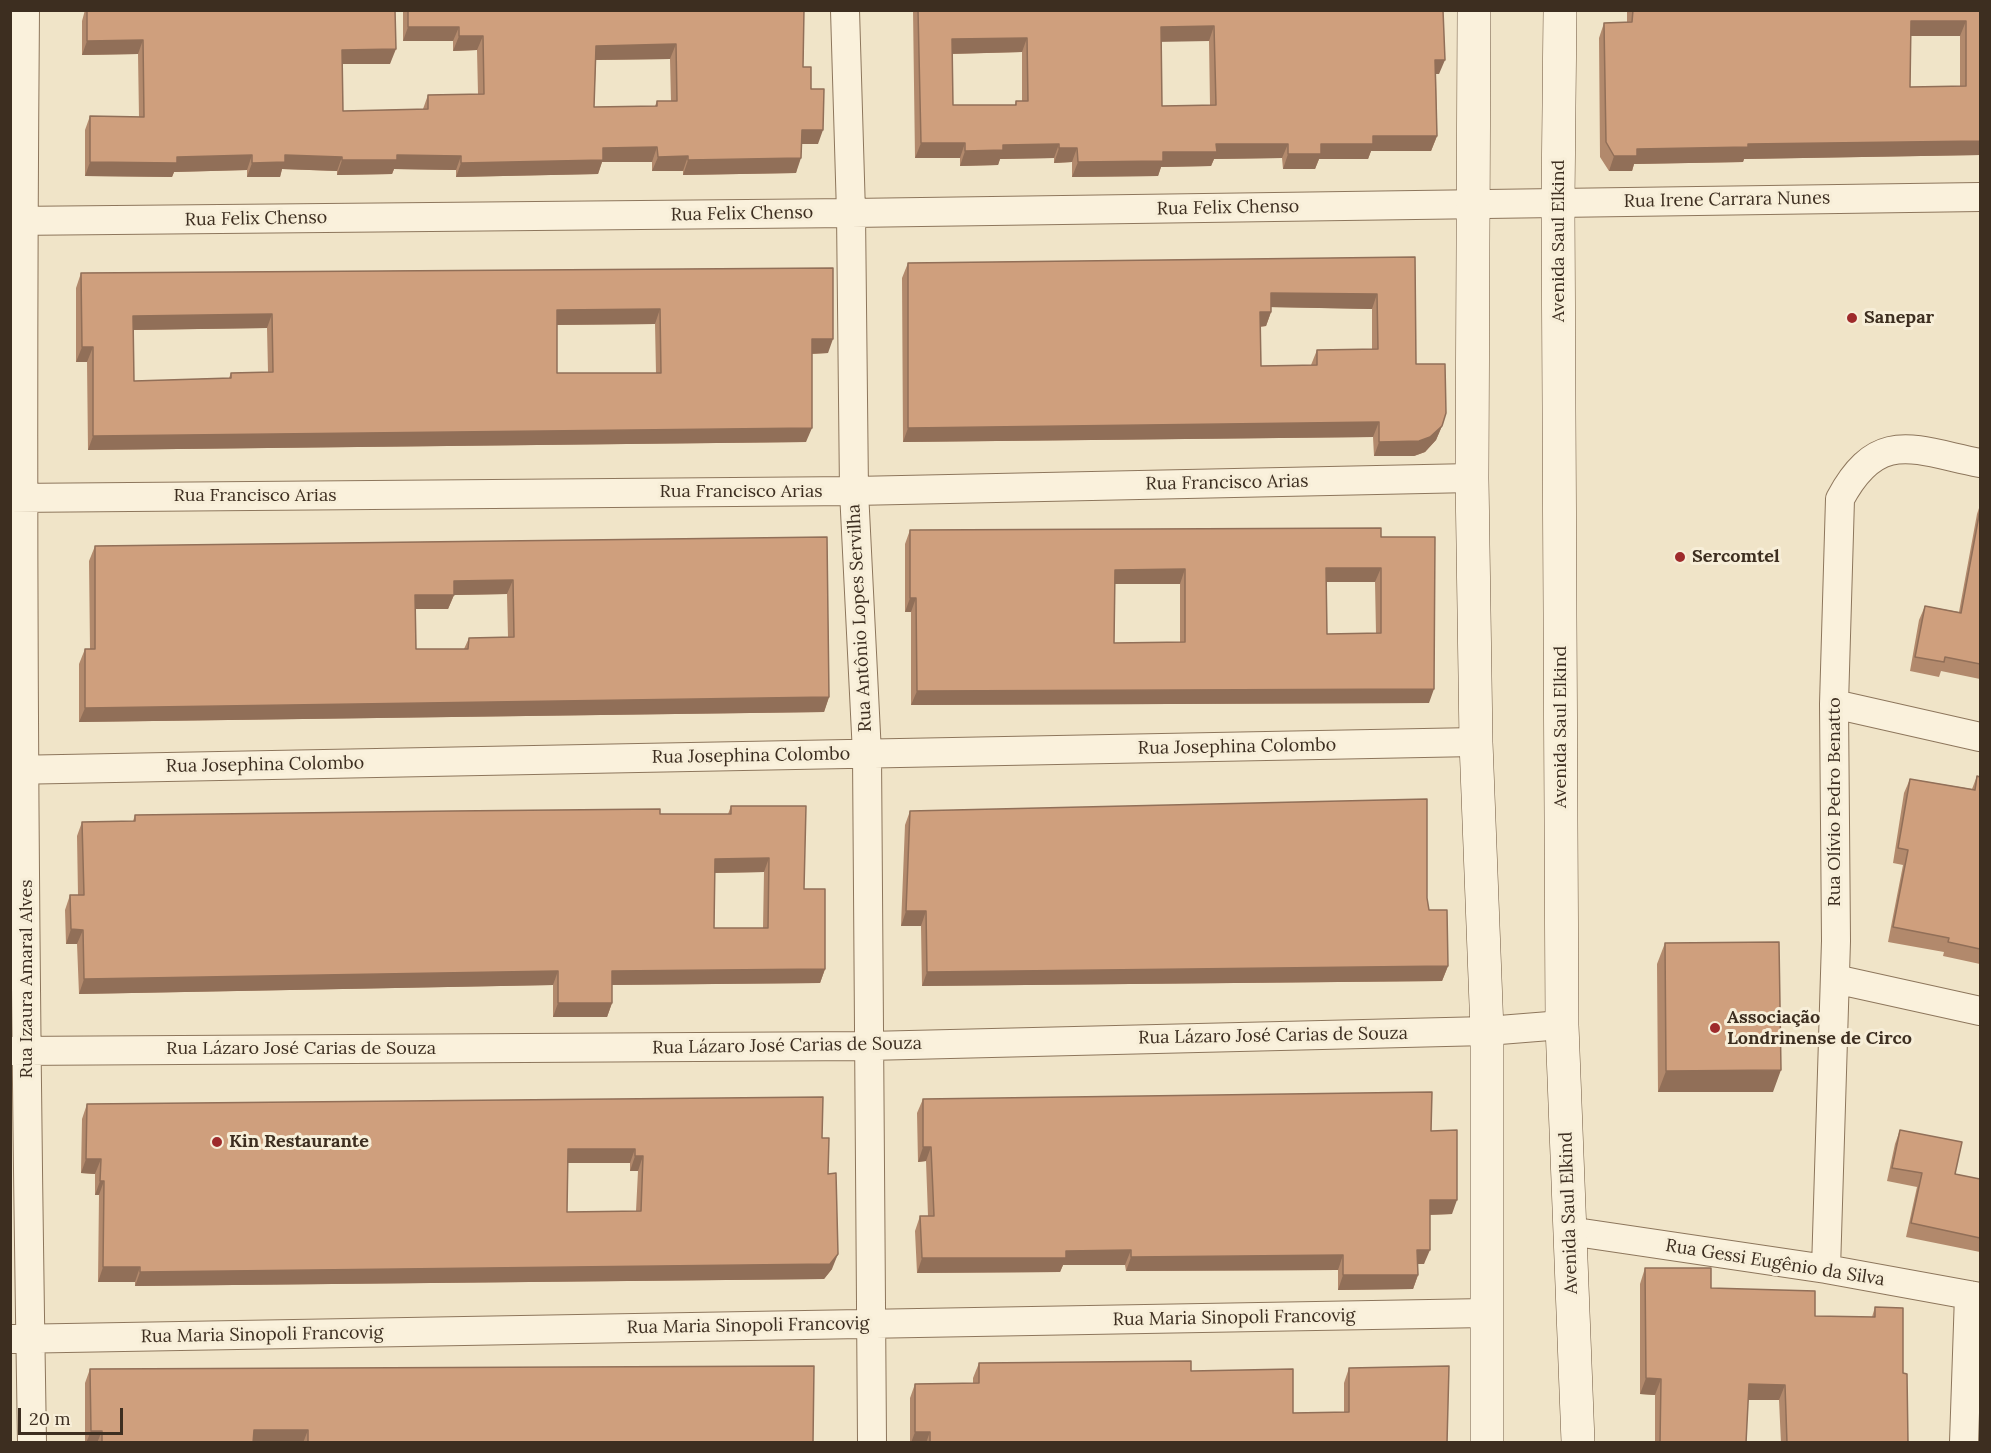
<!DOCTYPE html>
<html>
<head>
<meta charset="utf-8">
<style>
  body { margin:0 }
  #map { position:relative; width:1991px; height:1453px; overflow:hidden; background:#f0e4c8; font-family:Lora,serif }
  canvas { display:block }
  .frame { position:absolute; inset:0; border:12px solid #3d2e20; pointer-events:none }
  .scale { position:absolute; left:18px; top:1408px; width:105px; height:27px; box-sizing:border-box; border:3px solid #3d2e20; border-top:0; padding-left:8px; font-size:18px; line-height:21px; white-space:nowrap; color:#3d2e20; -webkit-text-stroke:4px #f7eed8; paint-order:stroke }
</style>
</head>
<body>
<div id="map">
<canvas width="1991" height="1453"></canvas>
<div class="frame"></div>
<div class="scale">20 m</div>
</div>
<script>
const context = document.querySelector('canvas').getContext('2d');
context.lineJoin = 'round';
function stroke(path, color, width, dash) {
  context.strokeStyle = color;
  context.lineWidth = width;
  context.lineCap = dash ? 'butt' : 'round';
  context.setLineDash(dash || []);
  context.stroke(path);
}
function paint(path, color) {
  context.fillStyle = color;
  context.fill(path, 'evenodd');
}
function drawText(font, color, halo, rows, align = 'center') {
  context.font = font + ' Lora,serif';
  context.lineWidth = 6;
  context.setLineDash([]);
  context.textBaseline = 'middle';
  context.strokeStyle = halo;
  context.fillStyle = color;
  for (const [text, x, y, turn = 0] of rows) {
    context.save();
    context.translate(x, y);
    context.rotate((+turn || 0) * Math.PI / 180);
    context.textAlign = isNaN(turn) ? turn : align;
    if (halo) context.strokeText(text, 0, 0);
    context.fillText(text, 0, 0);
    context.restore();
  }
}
const minor = new Path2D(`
  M 25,10 C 21,488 24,965 32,1442
  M 845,10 L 851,213 L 854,491 L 867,754 L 872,1442
  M 10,221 L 851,213 L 1980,197
  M 10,498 L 854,491 L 1472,478
  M 1834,704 L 1980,737
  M 10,770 L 1476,742
  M 1835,979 L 1980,1011
  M 10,1051 L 868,1046 L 1487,1031 L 1562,1025
  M 1569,1231 L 1826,1269 L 1980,1297
  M 1826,1269 L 1836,941 L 1834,704 L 1840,499 C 1878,428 1914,450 1980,463
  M 10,1339 L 1486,1313
  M 1964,1442 L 1969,1295`);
const secondary = new Path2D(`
  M 1474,10 L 1472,478 L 1476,742 L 1487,1031 L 1487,1442
  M 1560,10 L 1558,202 L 1562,1025 L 1578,1442`);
const wall = new Path2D(`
  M 85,10 L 395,10 L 390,64 L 342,64 L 343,111 L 423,109 L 428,95 L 478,94 L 477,50 L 453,51 L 453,41 L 403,41 L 403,10 L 804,10 L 803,67 L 811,89 L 818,144 L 802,144 L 796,173 L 683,175 L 683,171 L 652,171 L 652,162 L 602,162 L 598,174 L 456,177 L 456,170 L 394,169 L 392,174 L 337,175 L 337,171 L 282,169 L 280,177 L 247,177 L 247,170 L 174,172 L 172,177 L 85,176 L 85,130 L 90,116 L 139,117 L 138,54 L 82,55 L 82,21 ZM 670,59 L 671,101 L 657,101 L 655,106 L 594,107 L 596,60 Z
  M 913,10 L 1443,10 L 1439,74 L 1436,74 L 1437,136 L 1431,151 L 1371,151 L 1368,159 L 1319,159 L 1315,169 L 1283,169 L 1282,158 L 1214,159 L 1211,166 L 1161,167 L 1158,176 L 1072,177 L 1072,162 L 1054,163 L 1054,158 L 1000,159 L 998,165 L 960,166 L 960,158 L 915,158 ZM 1161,41 L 1209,41 L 1210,105 L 1162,106 ZM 1022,52 L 1022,101 L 1016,101 L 1015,105 L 953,105 L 952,54 Z
  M 1627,10 L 1980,10 L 1980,155 L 1744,159 L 1743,162 L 1634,164 L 1632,171 L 1609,171 L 1600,157 L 1599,38 L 1604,23 L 1627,22 ZM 1911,36 L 1960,36 L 1960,87 L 1910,87 Z
  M 1415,257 L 1416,364 L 1442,426 L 1436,440 L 1425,452 L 1414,456 L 1374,456 L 1373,437 L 903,442 L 902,278 L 908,263 ZM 1271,307 L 1372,309 L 1372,349 L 1317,350 L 1311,365 L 1261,366 L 1260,327 L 1266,326 L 1271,312 Z
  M 833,268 L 828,353 L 812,354 L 806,442 L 88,450 L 87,362 L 76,362 L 76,288 L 81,273 ZM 655,324 L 656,373 L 557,373 L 557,325 ZM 267,328 L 268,372 L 231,373 L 229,378 L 134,381 L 134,330 Z
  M 1980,505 L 1980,679 L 1941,671 L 1939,677 L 1910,671 L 1919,620 L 1925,606 L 1959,612 L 1977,514 Z
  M 910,530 L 1381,537 L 1429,703 L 911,705 L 911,612 L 905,612 L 905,544 ZM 1326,582 L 1375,582 L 1376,633 L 1327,634 ZM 1115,584 L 1180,584 L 1180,642 L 1114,643 Z
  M 827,537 L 829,697 L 824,712 L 79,722 L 79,664 L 85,649 L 90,649 L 89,561 L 95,546 ZM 507,594 L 508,637 L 469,638 L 464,649 L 416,649 L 415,609 L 448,609 L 454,595 Z
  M 1977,776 L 1980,777 L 1980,964 L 1943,956 L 1944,952 L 1888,942 L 1903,865 L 1893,863 L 1904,793 L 1910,779 L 1972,789 Z
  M 731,806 L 804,889 L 825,969 L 820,983 L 612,985 L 612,1003 L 607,1017 L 553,1017 L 553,985 L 79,994 L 77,944 L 66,944 L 65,910 L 70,895 L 78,895 L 77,836 L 82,822 L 133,821 L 135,815 L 728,814 ZM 764,872 L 763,928 L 714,928 L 715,873 Z
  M 910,811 L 1427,898 L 1429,910 L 1448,966 L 1442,981 L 922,986 L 921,926 L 901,926 L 905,825 Z
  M 1665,943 L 1773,1092 L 1658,1092 L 1657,964 Z
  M 923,1099 L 1431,1131 L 1452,1214 L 1430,1215 L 1424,1264 L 1418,1264 L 1418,1275 L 1413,1289 L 1338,1290 L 1338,1270 L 1126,1271 L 1125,1265 L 1063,1265 L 1060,1272 L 917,1273 L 915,1231 L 920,1216 L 928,1216 L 926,1161 L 918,1162 L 917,1113 Z
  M 87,1104 L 822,1138 L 828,1174 L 832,1269 L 824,1279 L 135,1286 L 135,1282 L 98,1282 L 99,1195 L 95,1195 L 95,1174 L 81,1173 L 82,1119 ZM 567,1163 L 630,1163 L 630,1171 L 638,1171 L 636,1211 L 567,1212 Z
  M 1900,1130 L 1955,1174 L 1980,1179 L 1980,1252 L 1906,1237 L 1917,1187 L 1887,1181 L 1895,1144 Z
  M 1645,1268 L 1711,1288 L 1815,1316 L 1872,1317 L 1875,1307 L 1903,1373 L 1908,1443 L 1781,1443 L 1779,1400 L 1748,1400 L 1746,1443 L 1655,1443 L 1655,1395 L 1640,1394 L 1640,1284 Z
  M 979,1363 L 1191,1371 L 1293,1413 L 1344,1412 L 1344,1383 L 1349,1368 L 1447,1443 L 910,1443 L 910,1398 L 915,1384 L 973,1383 L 973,1378 Z
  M 90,1369 L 813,1443 L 85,1443 L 85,1383 Z`);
const shadedWall = new Path2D(`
  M 1911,21 L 1966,21 L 1960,36 L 1905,36 Z
  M 1214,26 L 1209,41 L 1155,42 L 1161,27 Z
  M 408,27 L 459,27 L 453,41 L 403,41 Z
  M 459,36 L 483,36 L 477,50 L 453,51 Z
  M 1027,38 L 1022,52 L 946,54 L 952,39 Z
  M 143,40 L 138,54 L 82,55 L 87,41 Z
  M 676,44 L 670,59 L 591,60 L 596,46 Z
  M 396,49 L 390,64 L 337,64 L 342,50 Z
  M 1435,60 L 1445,60 L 1439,74 L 1430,74 Z
  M 802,130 L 823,130 L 818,144 L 796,144 Z
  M 1373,136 L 1437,136 L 1431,151 L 1371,151 L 1368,159 L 1319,159 L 1315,169 L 1283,169 L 1288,154 L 1321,144 Z
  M 1980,140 L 1980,155 L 1744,159 L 1743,162 L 1634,164 L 1632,171 L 1609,171 L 1614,156 L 1637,149 L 1748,144 Z
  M 921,143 L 965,143 L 960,158 L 915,158 Z
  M 1059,144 L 1054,158 L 1000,159 L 998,165 L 960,166 L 965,151 L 1003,145 Z
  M 1216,144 L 1288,144 L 1282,158 L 1214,159 L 1211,166 L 1161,167 L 1158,176 L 1072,177 L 1078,162 Z
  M 657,147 L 652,162 L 602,162 L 598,174 L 456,177 L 461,163 L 603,148 Z
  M 1059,148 L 1077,148 L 1072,162 L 1054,163 Z
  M 252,155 L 247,170 L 174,172 L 172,177 L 85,176 L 90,162 L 177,157 Z
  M 285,155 L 342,157 L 337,171 L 282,169 L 280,177 L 247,177 L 252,163 Z
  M 397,155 L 461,156 L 456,170 L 394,169 L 392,174 L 337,175 L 342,160 Z
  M 688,156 L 683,171 L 652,171 L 658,157 Z
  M 801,158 L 796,173 L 683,175 L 688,160 Z
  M 1271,293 L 1377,294 L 1372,309 L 1266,307 Z
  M 660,309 L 655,324 L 551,325 L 557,310 Z
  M 1260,312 L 1271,312 L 1266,326 L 1254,327 Z
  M 272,314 L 267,328 L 128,330 L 133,316 Z
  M 812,339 L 833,339 L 828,353 L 807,354 Z
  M 82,347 L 93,347 L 87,362 L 76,362 Z
  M 1379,422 L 1373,437 L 903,442 L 908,428 Z
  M 1442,426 L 1436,440 L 1425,452 L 1414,456 L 1374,456 L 1379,442 Z
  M 812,428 L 806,442 L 88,450 L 93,436 Z
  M 1326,568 L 1381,568 L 1375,582 L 1321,582 Z
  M 1185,569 L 1180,584 L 1109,584 L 1115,570 Z
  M 513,580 L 507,594 L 454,595 L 448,609 L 410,609 L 415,595 L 454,581 Z
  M 910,598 L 916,598 L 911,612 L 905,612 Z
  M 1434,689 L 1429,703 L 911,705 L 917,691 Z
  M 829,697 L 824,712 L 79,722 L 85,708 Z
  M 769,858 L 764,872 L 710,873 L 715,859 Z
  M 906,911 L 926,911 L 921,926 L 901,926 Z
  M 71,929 L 83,930 L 77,944 L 66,944 Z
  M 1448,966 L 1442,981 L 922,986 L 927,972 Z
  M 825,969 L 820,983 L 607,985 L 612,971 Z
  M 558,971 L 553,985 L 79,994 L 84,979 Z
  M 558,1003 L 612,1003 L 607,1017 L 553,1017 Z
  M 1781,1070 L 1773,1092 L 1658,1092 L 1666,1071 Z
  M 923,1147 L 931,1147 L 926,1161 L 918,1162 Z
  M 568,1149 L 635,1149 L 630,1163 L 562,1163 Z
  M 635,1156 L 643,1156 L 638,1171 L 630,1171 Z
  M 86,1159 L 101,1159 L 95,1174 L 81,1173 Z
  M 100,1181 L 104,1181 L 99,1195 L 95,1195 Z
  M 1430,1200 L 1457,1200 L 1452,1214 L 1425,1215 Z
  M 1131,1250 L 1125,1265 L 1063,1265 L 1060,1272 L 917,1273 L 922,1258 L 1066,1251 Z
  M 1417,1250 L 1430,1250 L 1424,1264 L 1412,1264 Z
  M 838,1254 L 832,1269 L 824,1279 L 135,1286 L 140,1272 Z
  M 1343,1255 L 1338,1270 L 1126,1271 L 1131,1257 Z
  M 103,1267 L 140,1267 L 135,1282 L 98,1282 Z
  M 1343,1275 L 1418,1275 L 1413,1289 L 1338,1290 Z
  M 1646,1378 L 1661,1379 L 1655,1395 L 1640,1394 Z
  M 1749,1384 L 1785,1385 L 1779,1400 L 1743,1400 Z
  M 254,1430 L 308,1430 L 303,1443 L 249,1443 Z
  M 91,1431 L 102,1431 L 97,1443 L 86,1443 Z
  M 915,1432 L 930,1432 L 926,1443 L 911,1443 Z`);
const building = new Path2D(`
  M 87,10 L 395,10 L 396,49 L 342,50 L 343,111 L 428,109 L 428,95 L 484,94 L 483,36 L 459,36 L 459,27 L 408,27 L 408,10 L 804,10 L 803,67 L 811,67 L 811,89 L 824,89 L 823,130 L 802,130 L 801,158 L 688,160 L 688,156 L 658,157 L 657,147 L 603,148 L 603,160 L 461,163 L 461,156 L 397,155 L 397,160 L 342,160 L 342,157 L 285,155 L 285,162 L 252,163 L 252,155 L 177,157 L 177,163 L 90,162 L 90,116 L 144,117 L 143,40 L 87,41 ZM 676,44 L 677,101 L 657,101 L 657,106 L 594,107 L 596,46 Z
  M 918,10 L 1443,10 L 1445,60 L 1435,60 L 1437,136 L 1373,136 L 1373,144 L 1321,144 L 1321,154 L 1288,154 L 1288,144 L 1216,144 L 1217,152 L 1163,152 L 1163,161 L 1078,162 L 1077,148 L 1059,148 L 1059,144 L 1003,145 L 1003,150 L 965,151 L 965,143 L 921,143 ZM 1214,26 L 1216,105 L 1162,106 L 1161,27 ZM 1027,38 L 1028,101 L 1016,101 L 1016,105 L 953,105 L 952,39 Z
  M 1633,10 L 1980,10 L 1980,141 L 1748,144 L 1748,147 L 1637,149 L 1637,156 L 1614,156 L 1606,142 L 1604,23 L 1632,22 ZM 1911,21 L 1966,21 L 1966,86 L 1910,87 Z
  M 1415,257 L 1416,364 L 1445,364 L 1446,413 L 1442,426 L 1430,437 L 1419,441 L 1379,442 L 1379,422 L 908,428 L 908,263 ZM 1271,293 L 1377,294 L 1378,349 L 1317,350 L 1317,365 L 1261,366 L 1260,312 L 1271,312 Z
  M 833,268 L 833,339 L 812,339 L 812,428 L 93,436 L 93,347 L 82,347 L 81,273 ZM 660,309 L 661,373 L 557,373 L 557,310 ZM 272,314 L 273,372 L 231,373 L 231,378 L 134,381 L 133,316 Z
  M 1980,510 L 1980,664 L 1945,657 L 1944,662 L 1915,657 L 1925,606 L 1961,613 Z
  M 1381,528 L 1381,537 L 1435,537 L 1434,689 L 917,691 L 916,598 L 910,598 L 910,530 ZM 1326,568 L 1381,568 L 1381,633 L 1327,634 ZM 1185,569 L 1185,642 L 1114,643 L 1115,570 Z
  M 827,537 L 829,697 L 85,708 L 85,649 L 95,649 L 95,546 ZM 513,580 L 514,637 L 469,638 L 468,649 L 416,649 L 415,595 L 454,595 L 454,581 Z
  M 1977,776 L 1980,777 L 1980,949 L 1948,942 L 1949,938 L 1893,927 L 1908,850 L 1898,848 L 1910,779 L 1975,790 Z
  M 1427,799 L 1427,898 L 1429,910 L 1447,910 L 1448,966 L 927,972 L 926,911 L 906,911 L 910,811 Z
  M 731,806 L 806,806 L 804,889 L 825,889 L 825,969 L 612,971 L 612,1003 L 558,1003 L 558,971 L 84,979 L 83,930 L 71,929 L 70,895 L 84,895 L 82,822 L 135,821 L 135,815 L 452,811 L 660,809 L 660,814 L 731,814 ZM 769,858 L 768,928 L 714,928 L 715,859 Z
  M 1779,942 L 1781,1070 L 1666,1071 L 1665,943 Z
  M 1432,1092 L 1431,1131 L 1457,1130 L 1457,1200 L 1430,1200 L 1430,1250 L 1417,1250 L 1418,1275 L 1343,1275 L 1343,1255 L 1131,1257 L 1131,1250 L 1066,1251 L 1066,1258 L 922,1258 L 920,1216 L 934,1216 L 931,1147 L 923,1147 L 923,1099 Z
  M 823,1097 L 822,1138 L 829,1138 L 828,1174 L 836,1173 L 838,1254 L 830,1264 L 140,1272 L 140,1267 L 103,1267 L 104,1181 L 100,1181 L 101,1159 L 86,1159 L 87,1104 ZM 568,1149 L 635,1149 L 635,1156 L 643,1156 L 641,1211 L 567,1212 Z
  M 1900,1130 L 1962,1142 L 1955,1174 L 1980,1179 L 1980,1238 L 1911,1223 L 1922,1173 L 1892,1168 Z
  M 1645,1268 L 1711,1268 L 1711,1288 L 1815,1291 L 1815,1316 L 1875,1317 L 1875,1307 L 1903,1308 L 1903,1373 L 1907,1374 L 1908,1443 L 1787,1443 L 1785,1385 L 1749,1384 L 1746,1443 L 1660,1443 L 1661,1379 L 1646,1378 Z
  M 1191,1361 L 1191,1371 L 1293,1369 L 1293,1413 L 1349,1412 L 1349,1368 L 1449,1366 L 1447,1443 L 930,1443 L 930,1432 L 915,1432 L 915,1384 L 979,1383 L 979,1363 Z
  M 814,1366 L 813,1443 L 308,1443 L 308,1430 L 254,1430 L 253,1443 L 102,1443 L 102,1431 L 91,1431 L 90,1369 Z`);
const markers = [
  [1852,318,6,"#9e2a2b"],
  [1680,557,6,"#9e2a2b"],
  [1715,1028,6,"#9e2a2b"],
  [217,1142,6,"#9e2a2b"]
];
const streetNames = [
  ["Rua Irene Carrara Nunes",1727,200,-1],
  ["Rua Felix Chenso",1228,208,-1],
  ["Rua Felix Chenso",742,214,-1],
  ["Rua Felix Chenso",256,219,-1],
  ["Avenida Saul Elkind",1559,241,-90],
  ["Rua Francisco Arias",1227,483,-1],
  ["Rua Francisco Arias",741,492],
  ["Rua Francisco Arias",255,496],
  ["Rua Antônio Lopes Servilha",860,618,-93],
  ["Avenida Saul Elkind",1561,727,-90],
  ["Rua Josephina Colombo",1237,747,-1],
  ["Rua Josephina Colombo",751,756,-1],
  ["Rua Josephina Colombo",265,765,-1],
  ["Rua Olívio Pedro Benatto",1835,802,-90],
  ["Rua Izaura Amaral Alves",27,979,-90],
  ["Rua Lázaro José Carias de Souza",1273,1036,-1],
  ["Rua Lázaro José Carias de Souza",787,1046,-1],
  ["Rua Lázaro José Carias de Souza",301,1049],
  ["Avenida Saul Elkind",1569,1213,-92],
  ["Rua Gessi Eugênio da Silva",1775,1263,9],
  ["Rua Maria Sinopoli Francovig",1234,1318,-1],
  ["Rua Maria Sinopoli Francovig",748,1326,-1],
  ["Rua Maria Sinopoli Francovig",262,1335,-1]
];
const poiNames = [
  ["Sanepar",1864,318],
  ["Sercomtel",1692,557],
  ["Associação",1727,1018],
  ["Londrinense de Circo",1727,1039],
  ["Kin Restaurante",229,1142]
];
stroke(minor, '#8d765c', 30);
stroke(secondary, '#6f573f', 34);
stroke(minor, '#faf1dc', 28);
stroke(secondary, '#faf1dc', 33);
paint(wall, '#b2896c');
paint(shadedWall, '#916f58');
paint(building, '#cf9f7d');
stroke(building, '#916f58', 1.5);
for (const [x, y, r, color] of markers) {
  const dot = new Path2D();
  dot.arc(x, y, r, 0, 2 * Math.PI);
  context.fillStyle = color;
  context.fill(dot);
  stroke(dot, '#f7eed8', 2);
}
drawText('18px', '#3d2e20', '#f7eed8', streetNames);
drawText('bold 18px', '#3d2e20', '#f7eed8', poiNames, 'left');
</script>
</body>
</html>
